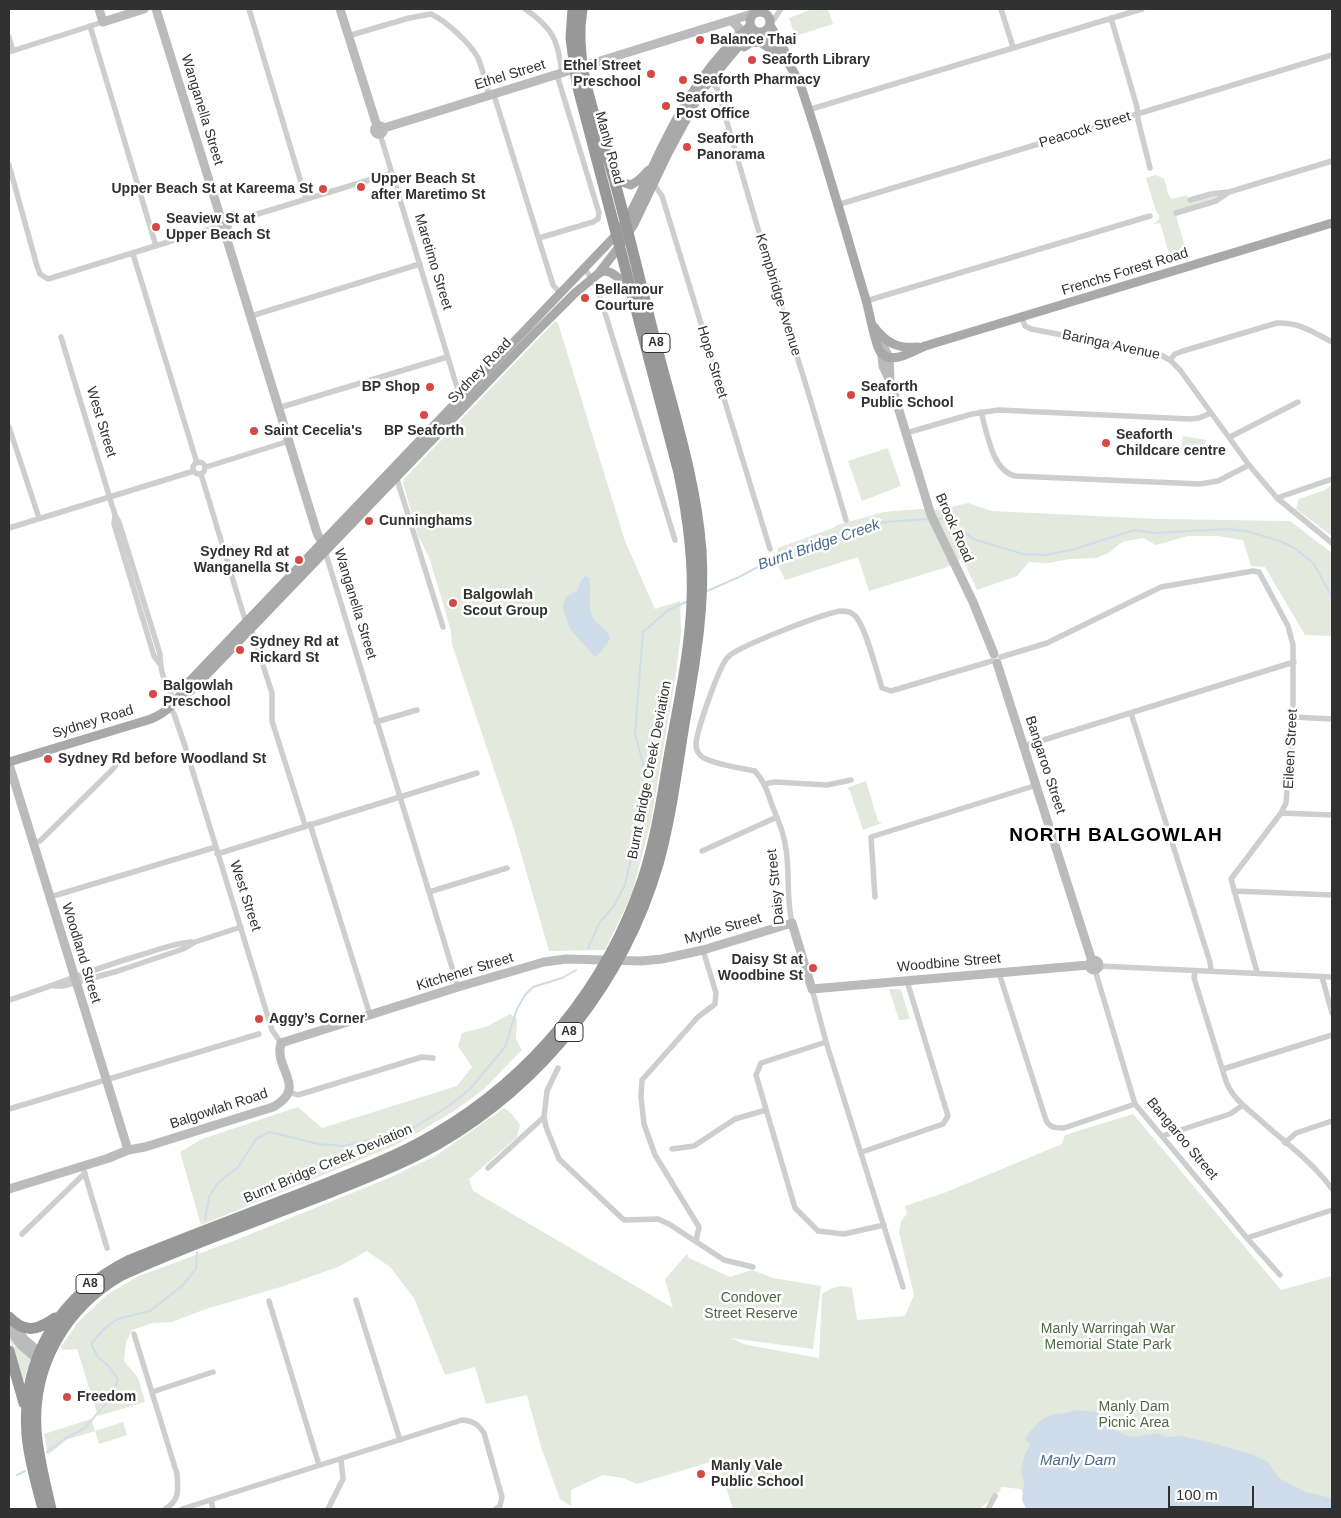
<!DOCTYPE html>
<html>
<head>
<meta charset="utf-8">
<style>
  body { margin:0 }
  #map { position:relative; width:1341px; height:1518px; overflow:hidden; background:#fff; font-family:Helvetica,sans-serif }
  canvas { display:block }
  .frame { position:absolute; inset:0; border:10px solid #313131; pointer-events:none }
  .scale { position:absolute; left:1168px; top:1486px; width:86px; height:22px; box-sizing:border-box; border:2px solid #313131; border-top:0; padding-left:6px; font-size:15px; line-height:18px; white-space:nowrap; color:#313131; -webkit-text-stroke:4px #fff; paint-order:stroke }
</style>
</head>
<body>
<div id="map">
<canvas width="1341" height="1518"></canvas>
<div class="frame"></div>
<div class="scale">100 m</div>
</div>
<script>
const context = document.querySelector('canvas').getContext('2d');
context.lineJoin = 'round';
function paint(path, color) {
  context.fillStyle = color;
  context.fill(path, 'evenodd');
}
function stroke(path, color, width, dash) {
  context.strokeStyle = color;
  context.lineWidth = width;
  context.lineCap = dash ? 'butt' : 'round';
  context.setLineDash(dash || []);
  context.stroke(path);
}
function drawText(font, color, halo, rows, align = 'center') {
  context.font = font + ' Helvetica,sans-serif';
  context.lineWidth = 5;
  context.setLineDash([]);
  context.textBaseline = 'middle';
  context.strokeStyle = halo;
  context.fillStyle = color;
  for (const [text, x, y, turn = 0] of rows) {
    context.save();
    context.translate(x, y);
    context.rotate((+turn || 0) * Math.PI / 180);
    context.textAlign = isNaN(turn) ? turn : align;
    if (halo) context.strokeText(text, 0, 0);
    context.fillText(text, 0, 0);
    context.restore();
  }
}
const green = new Path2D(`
  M 813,9 L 828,9 L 833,24 L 795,36 L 789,18 Z
  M 1156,175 L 1164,179 L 1169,196 L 1172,199 L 1187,195 L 1189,202 L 1211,196 L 1223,196 L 1175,212 L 1188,258 L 1172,263 L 1160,223 L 1154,224 L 1159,219 L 1159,215 L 1156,211 L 1146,178 Z
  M 555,321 L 558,323 L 625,541 L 655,609 L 680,601 L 681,632 L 677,667 L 651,821 L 632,894 L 605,950 L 549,951 L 514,829 L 452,644 L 451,631 L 442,600 L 429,557 L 418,536 L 403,483 L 404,479 Z
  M 1183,436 L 1206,440 L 1203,458 L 1180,454 Z
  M 888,448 L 901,486 L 862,501 L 848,461 Z
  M 1332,485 L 1332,536 L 1296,509 L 1299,499 L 1325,490 Z
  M 968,503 L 992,511 L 1158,519 L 1290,521 L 1332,553 L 1332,636 L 1305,635 L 1265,567 L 1251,566 L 1243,540 L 1217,536 L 1188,536 L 1156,545 L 1143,538 L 1122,542 L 1110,552 L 1097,558 L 1070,559 L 1048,563 L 1029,562 L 1017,576 L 977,590 L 962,558 L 947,567 L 869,591 L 858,557 L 785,580 L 776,561 L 778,548 L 833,528 L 837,525 L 884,512 L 920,509 L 939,510 Z
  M 866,781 L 878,821 L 882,823 L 863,830 L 850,791 L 847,788 Z
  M 889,989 L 898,989 L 901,990 L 910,1019 L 899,1020 Z
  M 510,1014 L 517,1019 L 516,1039 L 522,1050 L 484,1089 L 453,1112 L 396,1145 L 201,1225 L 180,1152 L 202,1139 L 298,1107 L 322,1128 L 457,1086 L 472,1067 L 458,1046 L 462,1033 L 486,1027 Z
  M 504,1108 L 511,1113 L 520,1125 L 517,1137 L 469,1179 L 473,1191 L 673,1308 L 665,1279 L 687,1254 L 689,1258 L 730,1277 L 752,1270 L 773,1278 L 821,1286 L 813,1349 L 730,1338 L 747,1345 L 819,1358 L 822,1294 C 833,1287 839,1284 852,1288 L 857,1320 L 905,1316 L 914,1295 L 899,1232 L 901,1221 L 907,1214 L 905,1206 L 944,1193 L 1062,1144 L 1065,1135 L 1133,1114 L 1281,1290 L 1332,1276 L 1332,1509 L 1030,1509 L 1021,1489 L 1001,1487 L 1000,1491 L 980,1509 L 733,1509 L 717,1460 L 637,1484 L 623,1478 L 603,1475 L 571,1490 L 571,1506 L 560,1499 L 541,1447 L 527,1395 L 486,1404 L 475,1367 L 445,1375 L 414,1298 L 390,1267 L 367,1251 L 338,1267 L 284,1286 L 203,1310 L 172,1322 L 152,1323 L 132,1330 L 126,1342 L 124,1361 L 138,1378 L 145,1402 L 98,1416 L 77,1349 L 63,1350 L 61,1347 L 78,1322 L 108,1294 L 139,1276 L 236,1240 L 389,1178 L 437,1155 Z
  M 9,1336 L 31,1359 L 23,1382 L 19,1376 Z
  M 91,1419 L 95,1431 L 123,1422 L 127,1435 L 99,1444 L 95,1431 L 66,1440 L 48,1455 L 44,1434 Z`);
const water = new Path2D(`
  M 585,576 L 589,578 C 592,590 587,603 592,615 C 596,625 607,628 610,638 L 607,644 L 597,656 L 594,656 L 570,629 L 563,609 L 563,603 L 567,596 L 577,591 L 582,579 Z
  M 1076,1410 L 1097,1412 L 1119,1432 L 1131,1437 L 1159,1433 L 1166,1437 L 1181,1436 L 1216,1444 L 1251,1454 L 1267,1461 L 1279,1478 L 1305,1492 L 1332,1498 L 1332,1509 L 1026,1509 L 1022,1500 L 1024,1481 L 1021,1471 L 1024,1456 L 1030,1445 L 1025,1439 C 1031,1430 1041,1417 1052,1415 C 1060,1413 1067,1414 1076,1410 Z`);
const stream = new Path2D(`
  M 936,519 L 948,518 L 973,539 L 1023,554 L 1044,555 L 1072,550 L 1134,530 L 1156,533 L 1226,529 L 1246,531 L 1280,541 L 1296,549 L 1314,564 L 1332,597
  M 705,592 L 739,577 L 773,559 L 813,543 L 884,522 L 929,519
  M 588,948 L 600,922 L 613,907 L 625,885 L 638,826 L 646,774 L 635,734 L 643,632 L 667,611 L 688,601
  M 205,1220 L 209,1197 L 217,1184 L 238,1167 L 256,1139 L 269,1132 L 319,1144 L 342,1146 L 403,1134 L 449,1106 L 470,1089 L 505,1047 L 517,1009 L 525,995 L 533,987 L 562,978 L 576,970
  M 47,1452 L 66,1438 L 85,1428 L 112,1396 L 118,1379 L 108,1366 L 97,1356 L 91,1344 L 103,1330 L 117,1319 L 150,1311 L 182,1286 L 196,1269 L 197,1252
  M 17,1475 L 25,1471`);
const street = new Path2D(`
  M 249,9 L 306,199
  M 525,9 C 553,28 558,40 562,73
  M 1001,9 L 1013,47
  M 760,12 L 765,9
  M 1111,18 L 1137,107 L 1138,120 L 1150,168
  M 770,25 L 781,9
  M 90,26 L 156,246
  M 348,36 L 409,18 L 431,14 C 446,21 470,43 478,58 C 483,69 486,84 489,96
  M 9,37 L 13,51
  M 9,52 L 103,22
  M 708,80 L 717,88 L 772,277 L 806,385 L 846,520
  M 494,95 L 553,285 L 561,294
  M 808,110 L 1142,9
  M 380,134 L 460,397
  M 9,165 L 37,266 L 40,274 L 48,279 L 217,227
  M 653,183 L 662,196 L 770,549
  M 1190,200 L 1211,194 L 1229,192 L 1332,161
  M 837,205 L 1332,55
  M 1176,213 L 1216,201 L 1229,192
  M 228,223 L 392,173
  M 539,238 L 593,222 L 598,219 L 599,213 L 557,75
  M 133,254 L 197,463
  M 585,269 L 597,287 L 675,540
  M 866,301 L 1150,216
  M 251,316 L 420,264
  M 1022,317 L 1025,326 L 1031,329 L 1157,353 L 1170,360 L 1180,370 L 1249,465 L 1277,498 L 1332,543
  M 61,337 L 115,515 L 119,522 L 160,654 C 160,671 166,688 176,702
  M 1170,360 L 1175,354 L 1183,351 L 1277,323 C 1299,322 1313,332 1332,342
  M 278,408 L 447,357
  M 981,412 C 987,432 992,471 1015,476 L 1200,484 L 1218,481 L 1249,465
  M 9,427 L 39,518
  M 906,433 L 972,414 L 998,410 L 1190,419 L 1199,418 L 1211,413
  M 1230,437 L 1298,402
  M193 468a6 6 0 1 1 12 0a6 6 0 1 1-12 0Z
  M 206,467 L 289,441
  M 201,474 L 246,623
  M 396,476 L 443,627
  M 1277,498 L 1332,479
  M 115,515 L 114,524 L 154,656 L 160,664
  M 9,528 L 194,471
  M 325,551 L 458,987
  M 251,628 L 272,693 L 272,721 L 305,825
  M 1001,657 L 1047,643 L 1161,587 L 1253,571 L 1259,572 L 1288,626 L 1293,645 L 1293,717 L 1286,803 L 1281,813 L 1231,879 L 1257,972
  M 170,708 L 174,714 L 185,746 L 272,1030 L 281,1043
  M 1131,713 L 1210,962 L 1211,970
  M 1293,717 L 1332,719
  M 376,722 L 417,710
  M 1024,746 L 1294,662
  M 764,784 L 775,782 L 827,785 L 851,780
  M 1281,813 L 1332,815
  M 310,824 L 370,1015
  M 33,843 L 40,841 L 113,769 L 123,755
  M 702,851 L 777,817
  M 217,854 L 477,773
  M 1234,891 L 1332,895
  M 429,892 L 507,868
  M 50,897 L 216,847
  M 875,897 L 871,837 L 1037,785
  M 792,923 C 786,898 790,874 786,849 C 784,831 778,821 772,805 C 768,793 764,781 755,771 C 742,768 710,764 701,756 C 698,753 696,749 696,745 C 696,732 719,666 728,657 C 738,646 823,614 840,611 C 845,611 850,611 854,615 C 865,623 877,673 882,688 L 891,691 L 992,661
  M 1099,966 L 1332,977
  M 1095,970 L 1135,1104 L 1247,1238 L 1280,1275
  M 1195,971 L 1194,978 L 1225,1078 C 1230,1096 1245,1107 1259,1119 C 1283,1141 1313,1162 1332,1189
  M 999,973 L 1046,1120 C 1050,1128 1055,1128 1064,1128 L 1135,1104
  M 1322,977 L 1332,1013
  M 54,986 L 63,986 L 118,971 L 183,949 L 195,942 L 241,927
  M 812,989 L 826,1042 L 903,1287
  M 9,1000 C 54,986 98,967 144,954 C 160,949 176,943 192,942
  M 826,1042 L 761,1063 L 756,1075 L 795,1208 L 818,1231 L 844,1234 L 884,1225
  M 558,1068 L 547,1091 L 544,1117 L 546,1127 L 559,1159 L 624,1220 L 658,1219 L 669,1224 L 724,1260 L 753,1267
  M 1223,1069 L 1332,1035
  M 289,1092 L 298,1095 L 422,1057 L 433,1058
  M 9,1109 L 259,1034
  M 1162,1136 L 1230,1114 L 1243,1105
  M 1285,1143 L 1296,1133 L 1332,1121
  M 672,1149 L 694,1146 L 735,1119 L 766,1110
  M 862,1152 L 943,1124 L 948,1116 L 907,981
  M 488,1168 L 544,1117
  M 84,1171 L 107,1248
  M 22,1234 L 85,1173
  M 1247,1238 L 1332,1210
  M 696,1241 L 699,1227 L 655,1155 L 644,1124 L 641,1097 L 642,1080 L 698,1017 L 715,1004 L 716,993 L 703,950
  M 356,1300 L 400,1440
  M 269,1301 L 319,1465
  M 134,1334 L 177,1474 C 178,1490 180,1500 165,1509
  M 152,1392 L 213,1372
  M 211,1500 L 213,1509
  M 182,1509 L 462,1420 C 473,1421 478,1424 484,1433 L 502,1497 L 500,1506 L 496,1509
  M 328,1509 L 343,1479 L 341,1459
  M 988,1509 L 995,1496`);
const secondary = new Path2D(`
  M 99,9 L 103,22 L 144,9
  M 156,9 L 221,219
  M 340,9 L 377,126
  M 733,22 L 739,28 L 739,36
  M374.5 130a4.5 4.5 0 1 1 9 0a4.5 4.5 0 1 1-9 0Z
  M 384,128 L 755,13
  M216.5 225a5.5 5.5 0 1 1 11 0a5.5 5.5 0 1 1-11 0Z
  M 224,230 L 317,533 L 322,543
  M 880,335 L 881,341 L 889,358 L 890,378
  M 882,355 L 883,366 L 890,381 L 931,515 L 973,602 L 994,654
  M 997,663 L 1092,961
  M 9,764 L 128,1150
  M1089 965a5 5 0 1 1 10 0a5 5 0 1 1-10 0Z
  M 9,1189 L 109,1158 L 128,1150 L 145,1147 L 273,1107 C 309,1087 273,1069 281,1043 L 458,987 L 544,962 L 566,959 L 641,961 L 662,959 L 703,950 L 792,923 L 812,989 L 1089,965
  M 9,1321 L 25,1340 L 40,1353
  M 9,1329 L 21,1345 L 37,1359`);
const primary = new Path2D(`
  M750 22a10 10 0 1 1 20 0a10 10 0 1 1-20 0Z
  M 770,25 L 785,52
  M 760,33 L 786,59 L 799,81 C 824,153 844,227 866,300 C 869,310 876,350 882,354 C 894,364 913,351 925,346 L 1332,223
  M 744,47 L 750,43 L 760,42 L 772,50
  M 614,174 L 621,182 L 631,185 L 639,180 L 649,170
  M 598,274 L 603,271 C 615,271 623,283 631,292
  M 874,327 C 886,343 898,349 918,347
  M 180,698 L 192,690 L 535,333 L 575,293 L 598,274 L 619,247 L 634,224 L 668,153 L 702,90 L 737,48 L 748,38 L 758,32
  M 9,762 L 151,719 C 168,712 178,701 186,685 L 616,235 C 637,207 648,174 664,143 C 687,97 711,59 750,26`);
const highway = new Path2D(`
  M 9,1317 C 25,1334 38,1330 55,1318
  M 9,1351 L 24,1403
  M 43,1509 C 37,1485 29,1460 27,1435 C 21,1357 61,1294 130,1260 C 189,1236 248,1214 307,1191 C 350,1174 395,1158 435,1134 C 533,1077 607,986 643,879 C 656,839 662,798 669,757 C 678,706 690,654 692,602 C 694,558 688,516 679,473 L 577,84 L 571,38 L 573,9
  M 51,1509 C 45,1483 38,1457 36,1430 C 32,1365 66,1307 122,1275 C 189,1244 260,1220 329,1193 C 366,1178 403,1164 438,1144 C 543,1083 624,981 658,864 C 670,821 676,775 683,731 C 693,671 705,611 701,550 C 696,484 676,420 659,356 C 644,297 630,238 614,179 C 599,124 572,67 582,9`);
const markers = [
  [700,40,5,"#d64845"],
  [752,60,5,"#d64845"],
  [651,74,5,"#d64845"],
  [683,80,5,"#d64845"],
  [666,106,5,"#d64845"],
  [687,147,5,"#d64845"],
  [361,187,5,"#d64845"],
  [323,189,5,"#d64845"],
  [156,227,5,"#d64845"],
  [585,298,5,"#d64845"],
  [430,387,5,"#d64845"],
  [851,395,5,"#d64845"],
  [424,415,5,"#d64845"],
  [254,431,5,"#d64845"],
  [1106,443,5,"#d64845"],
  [369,521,5,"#d64845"],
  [299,560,5,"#d64845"],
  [453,603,5,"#d64845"],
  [240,650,5,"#d64845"],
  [153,694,5,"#d64845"],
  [48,759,5,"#d64845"],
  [813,968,5,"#d64845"],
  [259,1019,5,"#d64845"],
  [67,1397,5,"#d64845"],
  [701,1474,5,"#d64845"]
];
const shields = [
  [656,343,28],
  [569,1032,28],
  [90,1284,28]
];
const shieldNames = [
  ["A8",656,343],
  ["A8",569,1032],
  ["A8",90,1284]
];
const poiNames = [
  ["Balance Thai",710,40],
  ["Seaforth Library",762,60],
  ["Ethel Street",641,66,"right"],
  ["Preschool",641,82,"right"],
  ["Seaforth Pharmacy",693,80],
  ["Seaforth",676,98],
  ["Post Office",676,114],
  ["Seaforth",697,139],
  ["Panorama",697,155],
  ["Upper Beach St",371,179],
  ["after Maretimo St",371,195],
  ["Upper Beach St at Kareema St",313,189,"right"],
  ["Seaview St at",166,219],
  ["Upper Beach St",166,235],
  ["Bellamour",595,290],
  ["Courture",595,306],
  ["BP Shop",420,387,"right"],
  ["Seaforth",861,387],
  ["Public School",861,403],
  ["Saint Cecelia's",264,431],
  ["BP Seaforth",424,431,"center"],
  ["Seaforth",1116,435],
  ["Childcare centre",1116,451],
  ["Cunninghams",379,521],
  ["Sydney Rd at",289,552,"right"],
  ["Wanganella St",289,568,"right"],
  ["Balgowlah",463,595],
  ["Scout Group",463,611],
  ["Sydney Rd at",250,642],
  ["Rickard St",250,658],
  ["Balgowlah",163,686],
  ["Preschool",163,702],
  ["Sydney Rd before Woodland St",58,759],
  ["Daisy St at",803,960,"right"],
  ["Woodbine St",803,976,"right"],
  ["Aggy’s Corner",269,1019],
  ["Freedom",77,1397],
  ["Manly Vale",711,1466],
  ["Public School",711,1482]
];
const streetNames = [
  ["Ethel Street",510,75,-17],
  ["Wanganella Street",202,110,73],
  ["Peacock Street",1085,130,-17],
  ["Manly Road",609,148,75],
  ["Maretimo Street",433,262,73],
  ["Frenchs Forest Road",1125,272,-17],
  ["Kempbridge Avenue",778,295,73],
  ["Baringa Avenue",1111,345,12],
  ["Hope Street",712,362,73],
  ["Sydney Road",480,371,-46],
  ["West Street",101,422,73],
  ["Brook Road",954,528,66],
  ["Wanganella Street",355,604,73],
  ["Sydney Road",93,722,-17],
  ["Eileen Street",1291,749,-87],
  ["Bangaroo Street",1045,765,72],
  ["Burnt Bridge Creek Deviation",650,770,-79],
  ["Daisy Street",776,887,-96],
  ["West Street",245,896,72],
  ["Myrtle Street",723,929,-16],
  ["Woodland Street",81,953,73],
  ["Woodbine Street",949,963,-5],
  ["Kitchener Street",465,972,-17],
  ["Balgowlah Road",219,1109,-18],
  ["Bangaroo Street",1182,1139,50],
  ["Burnt Bridge Creek Deviation",328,1164,-23]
];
const parkNames = [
  ["Condover",751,1298],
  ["Street Reserve",751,1314],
  ["Manly Warringah War",1108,1329],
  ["Memorial State Park",1108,1345],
  ["Manly Dam",1134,1407],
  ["Picnic Area",1134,1423]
];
const waterNames = [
  ["Burnt Bridge Creek",819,545,-19],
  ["Manly Dam",1078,1461]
];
const districtNames = [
  ["NORTH BALGOWLAH",1116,836]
];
paint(green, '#e3e9dd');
paint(water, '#cfddea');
stroke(stream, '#cfddea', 2);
stroke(street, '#cecece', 5.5);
stroke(secondary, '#bbb', 9);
stroke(primary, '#a9a9a9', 9);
stroke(highway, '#989898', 11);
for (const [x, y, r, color] of markers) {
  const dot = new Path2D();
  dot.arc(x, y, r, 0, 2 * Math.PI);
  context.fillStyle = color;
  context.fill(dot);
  stroke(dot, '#fff', 2);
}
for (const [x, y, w] of shields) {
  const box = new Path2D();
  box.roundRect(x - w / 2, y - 9.5, w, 19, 4);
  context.fillStyle = '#fff';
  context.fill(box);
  stroke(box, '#313131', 1);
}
drawText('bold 12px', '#313131', null, shieldNames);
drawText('bold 14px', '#313131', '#fff', poiNames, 'left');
drawText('14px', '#313131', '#fff', streetNames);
drawText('14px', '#506942', '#fff', parkNames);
drawText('italic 15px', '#456a8c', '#fff', waterNames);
context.letterSpacing = '1px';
drawText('bold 19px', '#000', '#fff', districtNames);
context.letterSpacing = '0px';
</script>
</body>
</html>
